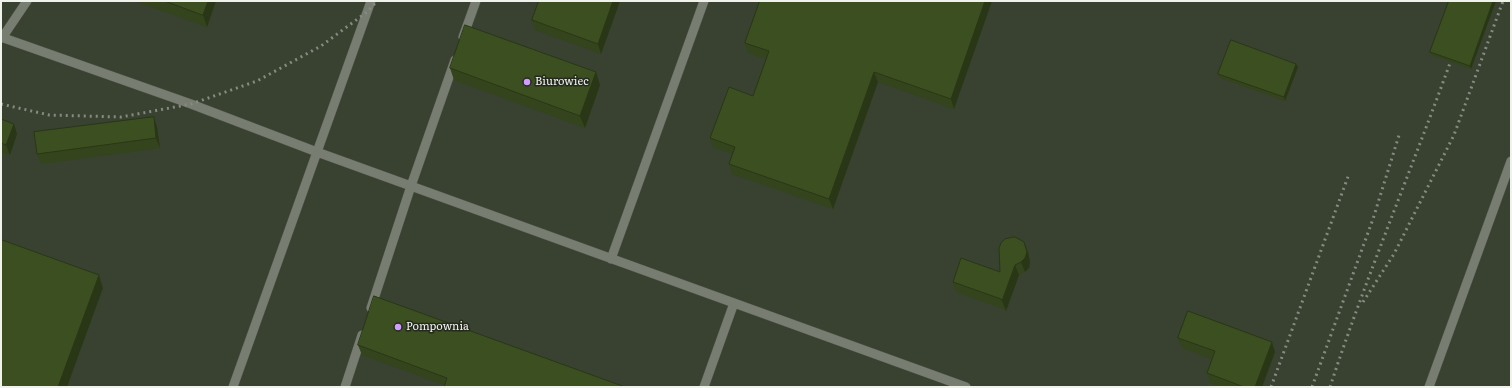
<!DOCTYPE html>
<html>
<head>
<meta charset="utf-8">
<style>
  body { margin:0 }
  #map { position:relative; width:1512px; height:388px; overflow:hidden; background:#2e3428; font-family:Literata,serif }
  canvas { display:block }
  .frame { position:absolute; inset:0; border:2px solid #f0f3ec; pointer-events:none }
</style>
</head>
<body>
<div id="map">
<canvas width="1512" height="388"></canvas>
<div class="frame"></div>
</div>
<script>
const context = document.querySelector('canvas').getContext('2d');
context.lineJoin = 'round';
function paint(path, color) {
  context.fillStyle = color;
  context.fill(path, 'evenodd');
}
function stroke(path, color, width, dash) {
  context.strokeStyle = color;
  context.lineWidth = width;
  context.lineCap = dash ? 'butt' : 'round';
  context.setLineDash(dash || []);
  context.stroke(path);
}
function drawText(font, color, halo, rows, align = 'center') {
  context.font = font + ' Literata,serif';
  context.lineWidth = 3;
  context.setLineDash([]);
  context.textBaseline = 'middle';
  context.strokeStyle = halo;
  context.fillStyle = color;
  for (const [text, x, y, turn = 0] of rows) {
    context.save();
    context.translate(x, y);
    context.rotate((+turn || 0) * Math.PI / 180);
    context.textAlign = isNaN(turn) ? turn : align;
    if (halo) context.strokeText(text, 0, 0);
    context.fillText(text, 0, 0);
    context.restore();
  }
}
const built = new Path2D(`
  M 1,1 L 1511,1 L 1511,387 L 1,387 Z`);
const service = new Path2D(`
  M 1,37 L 191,104 L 317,152 L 966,387
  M 463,37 L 476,1
  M 2,38 L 27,1
  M 611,259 L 704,1
  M 371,308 L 411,186 L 455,60
  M 233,387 L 371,1
  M 345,387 L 362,335
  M 704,387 L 734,303
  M 1429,387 L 1511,161`);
const rail = new Path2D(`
  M 1,104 L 49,115 L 121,117 L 191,104 L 257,81 L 321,46 L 367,12 L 377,1
  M 1363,302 L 1394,254 L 1454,135 L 1503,1
  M 1271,387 L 1349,174
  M 1312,387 L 1373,219 L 1400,132
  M 1330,387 C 1367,274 1414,164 1454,52`);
const wall = new Path2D(`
  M 135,1 L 216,1 L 207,27 Z
  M 620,1 L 601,54 L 535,30 L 532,20 Z
  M 760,1 L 992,1 L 954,109 L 878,82 L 833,209 L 732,174 L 729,164 L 732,154 L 713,147 L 710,138 L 753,96 L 766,59 L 748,53 L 745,43 Z
  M 1449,1 L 1496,1 L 1471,69 L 1432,55 L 1430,52 Z
  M 1298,67 L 1285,101 L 1220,78 L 1218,74 Z
  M 450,68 L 600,85 L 585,128 L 454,80 Z
  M 1,119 L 17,134 L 10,155 L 1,152 Z
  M 157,127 L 160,148 L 41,164 L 37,154 Z
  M 1028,252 L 1030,262 L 1029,268 L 1025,272 L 1019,275 L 1006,311 L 1004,309 L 956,292 L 953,282 L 1000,272 Z
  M 1178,338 L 1275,352 L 1262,387 L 1220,387 L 1210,383 L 1207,373 L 1212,359 L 1182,348 Z
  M 358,345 L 625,387 L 444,385 L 362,355 Z`);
const shadedWall = new Path2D(`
  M 208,1 L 216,1 L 207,27 L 203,15 Z
  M 613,1 L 620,1 L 601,54 L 598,44 Z
  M 985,1 L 992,1 L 954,109 L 951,99 Z
  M 1493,1 L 1496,1 L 1471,69 L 1470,66 Z
  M 1296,64 L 1298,67 L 1285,101 L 1284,97 Z
  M 596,72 L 600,85 L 585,128 L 580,116 Z
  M 874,72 L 878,82 L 833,209 L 829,199 Z
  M 154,117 L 157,127 L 160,148 L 156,138 Z
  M 14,124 L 17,134 L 10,155 L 6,145 Z
  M 1024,242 L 1028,252 L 1030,262 L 1029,268 L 1025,272 L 1021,262 Z
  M 1015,265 L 1019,275 L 1006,311 L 1002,301 Z
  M 99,275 L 103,288 L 67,387 L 58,387 Z
  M 1272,342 L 1275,352 L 1262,387 L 1255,387 Z`);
const building = new Path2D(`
  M 165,1 L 208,1 L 203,15 Z
  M 539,1 L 613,1 L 598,44 L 532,20 Z
  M 760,1 L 985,1 L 951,99 L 874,72 L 829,199 L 729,164 L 735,147 L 710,138 L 729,87 L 753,96 L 769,51 L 745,43 Z
  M 1449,1 L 1493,1 L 1470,66 L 1430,52 Z
  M 465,25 L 596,72 L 580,116 L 450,68 Z
  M 1231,40 L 1296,64 L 1284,97 L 1218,74 Z
  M 154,117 L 156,138 L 37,154 L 34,132 Z
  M 1,119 L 14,124 L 6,145 L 1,143 Z
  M 1015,237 L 1024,242 L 1027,252 L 1025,258 L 1021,262 L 1015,265 L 1002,301 L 1001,299 L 953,282 L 961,258 L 1000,272 L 999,248 L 1001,243 L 1005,239 Z
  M 2,240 L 99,275 L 58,387 L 1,387 L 1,242 Z
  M 374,296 L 625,387 L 444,387 L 447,378 L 358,345 Z
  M 1188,311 L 1272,342 L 1255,387 L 1244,387 L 1207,373 L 1215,351 L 1178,338 Z`);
const markers = [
  [527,82,4,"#d09dfe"],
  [398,327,4,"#d09dfe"]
];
const poiNames = [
  ["Biurowiec",535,82],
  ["Pompownia",406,327]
];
paint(built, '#394130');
stroke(service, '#4b4f46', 10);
stroke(service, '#777d70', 9);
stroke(rail, '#868b81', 3, [2, 4]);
paint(wall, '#34441c');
paint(shadedWall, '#2a3716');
paint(building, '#3c4f20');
stroke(building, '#2a3716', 1);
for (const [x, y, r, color] of markers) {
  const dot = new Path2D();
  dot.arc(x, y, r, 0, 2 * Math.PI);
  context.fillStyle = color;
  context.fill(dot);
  stroke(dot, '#252a1f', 1.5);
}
drawText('11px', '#f0f3ec', '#252a1f', poiNames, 'left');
</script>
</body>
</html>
